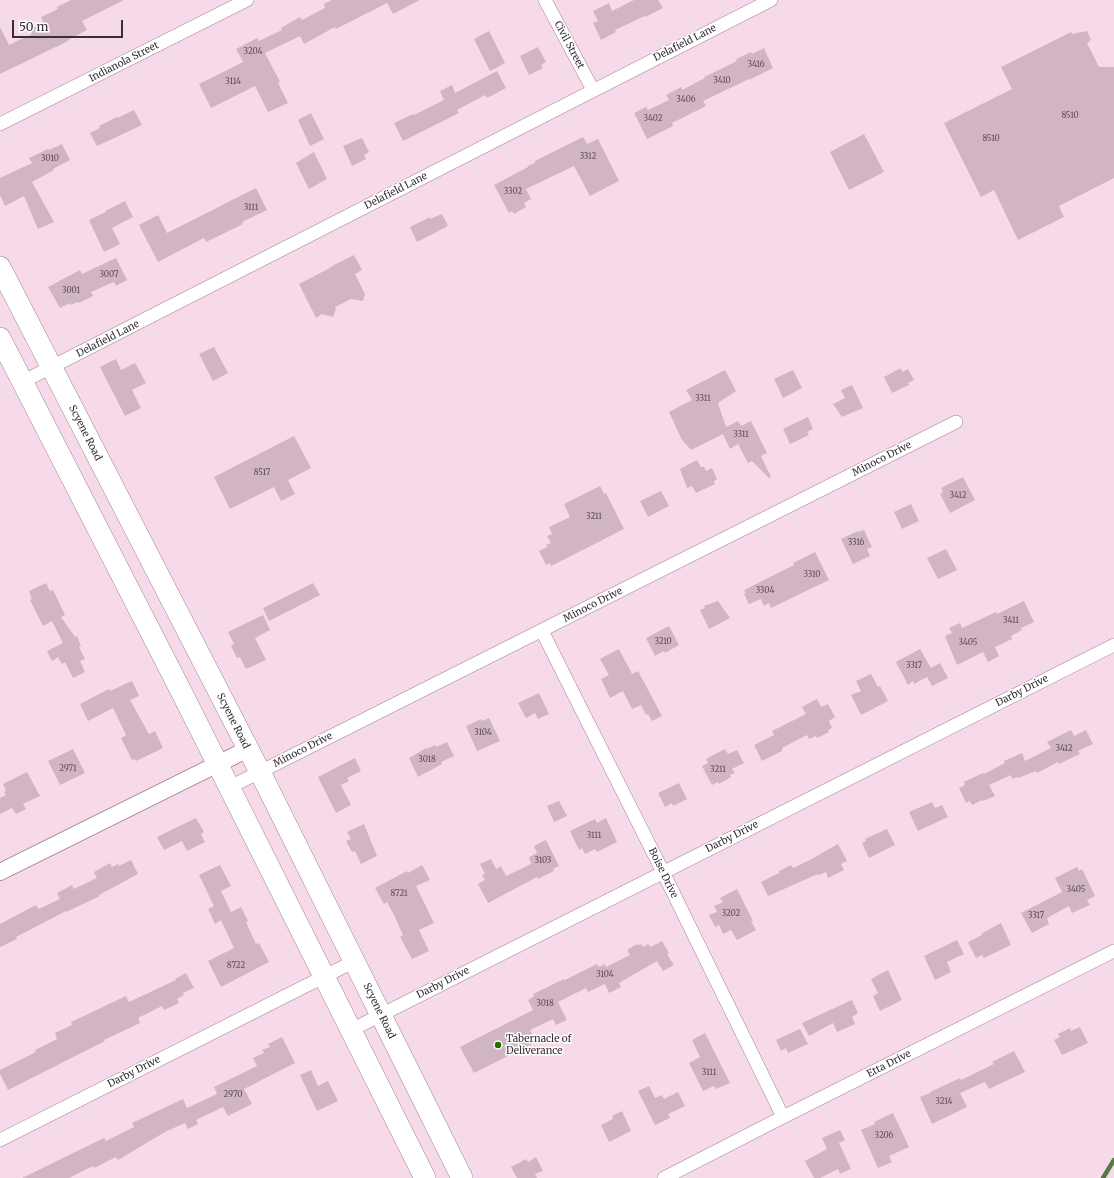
<!DOCTYPE html>
<html>
<head>
<meta charset="utf-8">
<style>
  body { margin:0 }
  #map { position:relative; width:1114px; height:1178px; overflow:hidden; background:#f7dae9; font-family:Merriweather,serif }
  canvas { display:block }
  .scale { position:absolute; left:12px; top:20px; width:111px; height:18px; box-sizing:border-box; border:2px solid #3a2f34; border-top:0; padding-left:5px; font-size:12px; line-height:14px; white-space:nowrap; color:#3a2f34; -webkit-text-stroke:3px #fff; paint-order:stroke }
</style>
</head>
<body>
<div id="map">
<canvas width="1114" height="1178"></canvas>
<div class="scale">50 m</div>
</div>
<script>
const context = document.querySelector('canvas').getContext('2d');
context.lineJoin = 'round';
function stroke(path, color, width, dash) {
  context.strokeStyle = color;
  context.lineWidth = width;
  context.lineCap = dash ? 'butt' : 'round';
  context.setLineDash(dash || []);
  context.stroke(path);
}
function paint(path, color) {
  context.fillStyle = color;
  context.fill(path, 'evenodd');
}
function drawText(font, color, halo, rows, align = 'center') {
  context.font = font + ' Merriweather,serif';
  context.lineWidth = 3;
  context.setLineDash([]);
  context.textBaseline = 'middle';
  context.strokeStyle = halo;
  context.fillStyle = color;
  for (const [text, x, y, turn = 0] of rows) {
    context.save();
    context.translate(x, y);
    context.rotate((+turn || 0) * Math.PI / 180);
    context.textAlign = isNaN(turn) ? turn : align;
    if (halo) context.strokeText(text, 0, 0);
    context.fillText(text, 0, 0);
    context.restore();
  }
}
const stream = new Path2D(`
  M 1103,1178 L 1114,1160`);
const building = new Path2D(`
  M 71,0 L 124,0 L 82,21 L 87,30 L 68,40 L 68,41 L 0,74 L 0,27 L 9,45 L 32,34 L 30,29 L 44,23 L 41,17 L 58,9 L 57,7 Z
  M 332,0 L 420,0 L 393,14 L 387,3 L 336,29 L 335,27 L 304,44 L 300,36 L 265,53 L 280,82 L 278,83 L 288,103 L 268,112 L 255,86 L 211,108 L 199,84 L 243,62 L 236,49 L 257,38 L 259,41 L 282,30 L 281,28 L 300,17 L 302,20 L 325,8 L 324,4 Z
  M 634,0 L 658,0 L 663,8 L 645,17 L 645,16 L 615,30 L 616,32 L 601,40 L 593,23 L 598,21 L 593,11 L 609,3 L 612,11 Z
  M 489,31 L 505,63 L 490,71 L 474,39 Z
  M 1087,31 L 1091,40 L 1087,43 L 1099,67 L 1114,67 L 1114,178 L 1059,206 L 1064,217 L 1018,240 L 994,190 L 981,197 L 944,123 L 1012,89 L 1001,67 L 1071,32 L 1072,34 Z
  M 538,47 L 546,62 L 541,65 L 543,68 L 529,75 L 520,56 Z
  M 764,48 L 773,68 L 749,80 L 749,79 L 703,101 L 706,106 L 672,123 L 673,126 L 647,139 L 634,113 L 646,107 L 648,110 L 669,100 L 666,95 L 681,87 L 682,90 L 705,78 L 704,77 L 737,61 L 736,59 L 751,52 L 752,54 Z
  M 497,71 L 506,88 L 487,98 L 485,95 L 457,110 L 459,113 L 403,141 L 394,123 L 413,114 L 414,115 L 444,100 L 440,91 L 452,85 L 455,93 Z
  M 134,110 L 142,125 L 97,146 L 90,133 L 100,128 L 99,126 L 117,117 L 117,118 Z
  M 311,113 L 324,139 L 310,146 L 298,120 Z
  M 864,134 L 884,172 L 849,190 L 830,152 Z
  M 583,137 L 587,144 L 598,139 L 619,181 L 590,196 L 574,166 L 526,189 L 531,199 L 524,203 L 526,207 L 514,214 L 512,211 L 509,213 L 494,185 L 528,167 L 528,166 L 535,163 L 535,161 Z
  M 362,138 L 369,152 L 364,155 L 366,159 L 352,166 L 343,146 Z
  M 62,144 L 70,160 L 53,169 L 54,170 L 32,182 L 54,222 L 38,229 L 24,196 L 5,206 L 0,195 L 0,178 L 32,163 L 29,158 L 48,149 L 49,150 Z
  M 314,152 L 327,179 L 309,189 L 296,163 Z
  M 256,188 L 267,210 L 242,222 L 243,224 L 206,242 L 204,238 L 158,262 L 139,225 L 158,215 L 167,233 Z
  M 125,201 L 133,217 L 112,228 L 120,244 L 104,252 L 89,220 L 106,212 L 105,211 Z
  M 442,214 L 448,226 L 417,242 L 410,227 L 430,217 L 430,219 Z
  M 354,255 L 362,270 L 355,274 L 365,294 L 363,301 L 351,299 L 335,307 L 336,309 L 333,317 L 322,314 L 316,318 L 299,284 L 328,269 L 334,265 Z
  M 116,258 L 127,280 L 116,286 L 114,282 L 91,292 L 93,296 L 79,303 L 78,302 L 71,305 L 70,303 L 60,308 L 48,287 L 80,270 L 82,274 Z
  M 214,347 L 228,373 L 213,381 L 199,354 Z
  M 116,359 L 121,370 L 135,363 L 146,383 L 132,390 L 141,408 L 125,416 L 100,367 Z
  M 901,368 L 902,372 L 908,369 L 914,380 L 908,383 L 909,385 L 892,393 L 884,377 Z
  M 725,370 L 736,391 L 718,403 L 726,427 L 738,421 L 741,426 L 751,421 L 767,453 L 761,456 L 771,477 L 769,478 L 752,461 L 748,463 L 738,444 L 730,449 L 723,434 L 691,450 L 682,440 L 669,412 L 692,400 L 686,390 Z
  M 793,370 L 802,388 L 783,398 L 774,379 Z
  M 852,385 L 863,408 L 842,417 L 833,404 L 845,398 L 841,390 Z
  M 808,417 L 813,429 L 807,432 L 809,435 L 790,444 L 783,429 Z
  M 294,436 L 311,468 L 288,480 L 295,494 L 281,501 L 274,487 L 230,509 L 214,477 Z
  M 697,460 L 701,467 L 704,467 L 706,471 L 712,468 L 717,479 L 714,481 L 715,484 L 696,493 L 692,486 L 687,488 L 680,469 Z
  M 963,477 L 975,500 L 950,513 L 940,494 L 943,492 L 941,488 Z
  M 600,486 L 604,494 L 606,493 L 624,529 L 551,566 L 550,563 L 546,565 L 539,551 L 547,547 L 546,545 L 551,543 L 547,536 L 552,534 L 549,527 L 570,517 L 564,504 Z
  M 661,491 L 669,506 L 648,517 L 640,501 Z
  M 911,504 L 919,521 L 902,529 L 894,512 Z
  M 864,530 L 872,547 L 867,549 L 870,556 L 853,564 L 841,539 L 858,531 L 858,532 Z
  M 946,549 L 957,570 L 938,579 L 927,558 Z
  M 815,552 L 829,580 L 771,608 L 769,603 L 764,606 L 761,599 L 749,604 L 744,594 L 746,593 L 744,590 L 794,565 L 793,563 Z
  M 46,583 L 50,591 L 53,590 L 65,615 L 61,617 L 75,637 L 77,636 L 81,646 L 79,647 L 85,659 L 80,661 L 85,672 L 73,678 L 65,662 L 62,664 L 58,657 L 52,661 L 47,651 L 63,643 L 52,621 L 43,626 L 30,600 L 32,599 L 29,591 Z
  M 313,583 L 320,595 L 269,621 L 263,608 Z
  M 718,601 L 730,618 L 709,629 L 700,610 L 705,608 L 704,606 Z
  M 1024,601 L 1034,622 L 1021,628 L 1022,630 L 1011,636 L 1012,639 L 995,647 L 999,656 L 988,662 L 983,652 L 957,665 L 945,636 L 952,633 L 949,628 L 960,623 L 962,628 L 996,612 L 997,614 Z
  M 263,615 L 270,630 L 255,638 L 266,660 L 246,669 L 240,657 L 237,658 L 231,646 L 234,644 L 228,632 Z
  M 669,626 L 679,645 L 665,653 L 664,651 L 655,656 L 646,638 Z
  M 619,649 L 632,674 L 638,671 L 662,716 L 652,721 L 648,714 L 646,715 L 641,705 L 632,709 L 623,691 L 610,698 L 601,679 L 609,675 L 600,659 Z
  M 920,649 L 931,668 L 940,663 L 948,678 L 932,686 L 927,677 L 914,684 L 913,681 L 908,685 L 896,662 Z
  M 871,674 L 878,687 L 880,686 L 888,701 L 861,715 L 851,695 L 861,691 L 856,681 Z
  M 132,681 L 139,696 L 130,700 L 149,734 L 155,731 L 163,748 L 136,761 L 135,759 L 132,760 L 121,738 L 126,735 L 113,708 L 88,721 L 80,704 L 109,689 L 110,691 Z
  M 539,693 L 549,714 L 538,719 L 535,713 L 526,718 L 518,703 Z
  M 817,699 L 821,707 L 828,704 L 835,717 L 829,721 L 832,728 L 828,730 L 829,732 L 817,738 L 816,736 L 809,739 L 807,735 L 782,748 L 782,751 L 762,761 L 754,745 L 774,735 L 772,731 L 806,714 L 802,707 Z
  M 489,718 L 500,741 L 477,751 L 466,726 L 481,719 L 482,721 Z
  M 1071,730 L 1074,736 L 1086,730 L 1093,744 L 1078,751 L 1080,754 L 1059,764 L 1058,762 L 1037,773 L 1036,771 L 1018,778 L 1017,777 L 1012,779 L 1011,775 L 989,785 L 995,796 L 983,801 L 982,800 L 972,805 L 970,801 L 966,803 L 959,788 L 965,785 L 964,782 L 983,773 L 984,774 L 1005,763 L 1004,761 L 1022,753 L 1025,761 L 1051,748 L 1047,742 Z
  M 447,742 L 454,756 L 441,762 L 442,764 L 418,777 L 409,758 L 426,748 L 426,749 L 435,745 L 436,747 Z
  M 73,749 L 85,773 L 60,785 L 48,761 Z
  M 725,749 L 728,754 L 737,750 L 744,763 L 732,769 L 735,773 L 730,775 L 731,777 L 719,784 L 718,782 L 712,785 L 702,766 L 708,763 L 706,759 Z
  M 355,758 L 361,771 L 347,778 L 349,781 L 341,785 L 351,805 L 336,813 L 318,777 Z
  M 27,772 L 40,796 L 23,804 L 26,809 L 16,814 L 12,808 L 0,814 L 0,798 L 6,795 L 4,792 L 6,791 L 3,784 Z
  M 679,783 L 687,799 L 673,806 L 672,803 L 665,807 L 658,793 Z
  M 559,801 L 567,816 L 554,822 L 547,806 Z
  M 932,802 L 935,808 L 942,805 L 948,817 L 918,831 L 909,812 Z
  M 196,818 L 204,832 L 201,834 L 205,842 L 187,851 L 182,841 L 164,850 L 157,837 Z
  M 606,818 L 617,842 L 597,852 L 595,849 L 585,854 L 582,848 L 579,850 L 570,831 L 595,819 L 597,823 Z
  M 364,824 L 377,856 L 361,864 L 355,851 L 352,852 L 346,841 L 351,839 L 347,832 Z
  M 887,829 L 895,845 L 869,858 L 862,843 L 866,841 L 865,839 Z
  M 546,840 L 559,866 L 553,869 L 554,871 L 538,879 L 537,877 L 488,903 L 478,884 L 485,880 L 482,875 L 485,874 L 480,864 L 491,859 L 496,869 L 501,866 L 506,876 L 531,864 L 529,857 L 537,853 L 534,846 Z
  M 838,844 L 847,861 L 841,864 L 844,870 L 828,878 L 826,872 L 819,875 L 818,874 L 768,896 L 761,882 L 779,873 L 779,871 L 791,865 L 793,868 L 808,861 Z
  M 131,860 L 138,874 L 99,895 L 100,896 L 66,912 L 66,911 L 16,937 L 17,939 L 0,947 L 0,924 L 36,905 L 39,909 L 60,899 L 57,893 L 72,885 L 74,889 L 97,878 L 94,872 L 110,863 L 112,867 L 118,864 L 119,866 Z
  M 220,865 L 231,886 L 221,891 L 231,912 L 241,907 L 248,921 L 246,922 L 256,944 L 259,943 L 269,962 L 221,987 L 208,961 L 234,948 L 221,920 L 215,924 L 208,909 L 214,906 L 199,875 Z
  M 422,865 L 430,880 L 416,886 L 434,923 L 419,930 L 429,951 L 412,959 L 400,937 L 403,935 L 394,915 L 387,902 L 384,904 L 375,888 L 407,871 L 408,873 Z
  M 1077,867 L 1079,871 L 1082,869 L 1095,896 L 1087,900 L 1090,905 L 1072,913 L 1069,906 L 1047,918 L 1049,924 L 1032,933 L 1021,913 L 1062,892 L 1055,878 Z
  M 737,889 L 753,921 L 751,921 L 756,930 L 737,940 L 731,930 L 723,934 L 719,925 L 715,927 L 709,915 L 717,912 L 714,906 L 723,902 L 720,898 Z
  M 1001,923 L 1011,945 L 984,958 L 982,955 L 976,958 L 968,942 L 982,935 L 981,934 Z
  M 957,940 L 964,954 L 947,962 L 951,972 L 935,980 L 924,956 Z
  M 662,941 L 669,953 L 667,954 L 674,965 L 663,971 L 657,961 L 619,983 L 621,987 L 609,993 L 605,984 L 588,992 L 586,988 L 558,1002 L 567,1020 L 556,1025 L 553,1019 L 530,1030 L 536,1042 L 474,1073 L 460,1047 L 533,1010 L 528,1000 L 534,996 L 533,994 L 564,979 L 565,980 L 597,964 L 599,967 L 605,964 L 606,967 L 630,955 L 627,950 L 637,944 L 638,945 L 641,944 L 643,947 L 648,944 L 651,947 Z
  M 888,970 L 902,1000 L 880,1011 L 873,996 L 878,993 L 871,979 Z
  M 186,973 L 194,988 L 183,993 L 184,995 L 177,999 L 179,1003 L 164,1010 L 162,1006 L 138,1018 L 140,1023 L 104,1040 L 105,1041 L 8,1090 L 0,1074 L 0,1070 L 36,1052 L 35,1050 L 57,1039 L 55,1033 L 72,1025 L 71,1022 L 126,996 L 129,1002 L 176,980 L 175,979 Z
  M 852,1000 L 858,1013 L 852,1017 L 855,1024 L 837,1032 L 833,1023 L 809,1036 L 802,1023 Z
  M 1080,1027 L 1088,1043 L 1062,1055 L 1054,1040 L 1060,1037 L 1058,1034 L 1070,1028 L 1071,1031 Z
  M 800,1029 L 808,1044 L 788,1053 L 786,1048 L 781,1051 L 776,1040 Z
  M 705,1033 L 730,1083 L 716,1089 L 714,1086 L 703,1091 L 689,1063 L 700,1057 L 692,1040 Z
  M 282,1037 L 295,1063 L 244,1089 L 252,1104 L 228,1116 L 223,1107 L 196,1120 L 198,1124 L 188,1129 L 185,1123 L 165,1132 L 118,1160 L 116,1157 L 94,1168 L 93,1166 L 69,1178 L 22,1178 L 104,1138 L 106,1141 L 134,1127 L 132,1123 L 183,1099 L 187,1108 L 217,1094 L 214,1087 L 257,1066 L 253,1058 L 264,1053 L 262,1050 L 270,1047 L 268,1044 Z
  M 1014,1051 L 1025,1072 L 989,1089 L 985,1082 L 960,1093 L 967,1107 L 932,1124 L 920,1097 L 930,1093 L 930,1092 L 960,1078 L 961,1080 L 994,1064 L 992,1062 Z
  M 311,1070 L 318,1086 L 328,1081 L 338,1101 L 317,1111 L 300,1075 Z
  M 649,1086 L 655,1098 L 662,1095 L 664,1099 L 678,1092 L 685,1106 L 668,1114 L 670,1118 L 655,1125 L 638,1091 Z
  M 622,1111 L 631,1131 L 609,1142 L 601,1125 L 613,1119 L 612,1116 Z
  M 893,1113 L 909,1147 L 889,1156 L 892,1162 L 878,1168 L 861,1130 L 875,1124 L 874,1122 Z
  M 840,1130 L 845,1140 L 839,1143 L 851,1169 L 840,1174 L 838,1169 L 820,1178 L 814,1178 L 805,1161 L 827,1149 L 822,1138 Z
  M 536,1157 L 543,1171 L 535,1174 L 537,1178 L 517,1178 L 511,1167 L 526,1159 L 528,1162 Z`);
const minor = new Path2D(`
  M 545,0 L 593,90
  M 0,124 L 247,0
  M 22,382 L 771,0
  M 542,631 L 663,872 L 783,1117
  M 230,787 L 956,422
  M 351,1030 L 1114,645
  M 0,1140 L 355,961
  M 664,1178 L 783,1117 L 1114,951`);
const tertiary = new Path2D(`
  M 0,872 L 248,749`);
const primary = new Path2D(`
  M 0,267 L 260,772 L 462,1178
  M 0,338 L 183,695 L 425,1178`);
const markers = [
  [498,1045,4,"#276a00"]
];
const numberNames = [
  ["3204",253,52],
  ["3416",756,65],
  ["3410",722,81],
  ["3114",233,82],
  ["3406",686,100],
  ["8510",1070,116],
  ["3402",653,119],
  ["8510",991,139],
  ["3312",588,157],
  ["3010",50,159],
  ["3302",513,192],
  ["3111",251,208],
  ["3007",109,275],
  ["3001",71,291],
  ["3311",703,399],
  ["3311",741,435],
  ["8517",262,473],
  ["3412",958,496],
  ["3211",594,517],
  ["3316",856,543],
  ["3310",812,575],
  ["3304",765,591],
  ["3411",1011,621],
  ["3210",663,642],
  ["3405",968,643],
  ["3317",914,666],
  ["3104",483,733],
  ["3412",1064,749],
  ["3018",427,760],
  ["2971",68,769],
  ["3211",718,770],
  ["3111",594,836],
  ["3103",543,861],
  ["3405",1076,890],
  ["8721",399,894],
  ["3202",731,914],
  ["3317",1036,916],
  ["8722",236,966],
  ["3104",605,975],
  ["3018",545,1004],
  ["3111",709,1073],
  ["2970",233,1095],
  ["3214",944,1102],
  ["3206",884,1136]
];
const streetNames = [
  ["Delafield Lane",685,43,-27],
  ["Civil Street",569,45,62],
  ["Indianola Street",124,62,-27],
  ["Delafield Lane",396,191,-27],
  ["Delafield Lane",108,339,-27],
  ["Scyene Road",85,433,63],
  ["Minoco Drive",882,459,-27],
  ["Minoco Drive",593,605,-27],
  ["Darby Drive",1022,691,-27],
  ["Scyene Road",233,721,63],
  ["Minoco Drive",303,750,-27],
  ["Darby Drive",732,837,-27],
  ["Boise Drive",663,873,64],
  ["Darby Drive",443,983,-27],
  ["Scyene Road",379,1011,64],
  ["Etta Drive",889,1064,-27],
  ["Darby Drive",134,1072,-27]
];
const poiNames = [
  ["Tabernacle of",506,1039],
  ["Deliverance",506,1051]
];
stroke(stream, '#547944', 4.5);
paint(building, '#d1b5c3');
stroke(minor, '#9f8592', 14);
stroke(tertiary, '#9f8592', 18);
stroke(primary, '#9f8592', 22);
stroke(minor, '#fff', 13);
stroke(tertiary, '#fff', 16);
stroke(primary, '#fff', 21);
for (const [x, y, r, color] of markers) {
  const dot = new Path2D();
  dot.arc(x, y, r, 0, 2 * Math.PI);
  context.fillStyle = color;
  context.fill(dot);
  stroke(dot, '#fff', 1.5);
}
drawText('8px', '#605058', null, numberNames);
drawText('10px', '#3a2f34', '#fff', streetNames);
drawText('10px', '#3a2f34', '#fff', poiNames, 'left');
</script>
</body>
</html>
